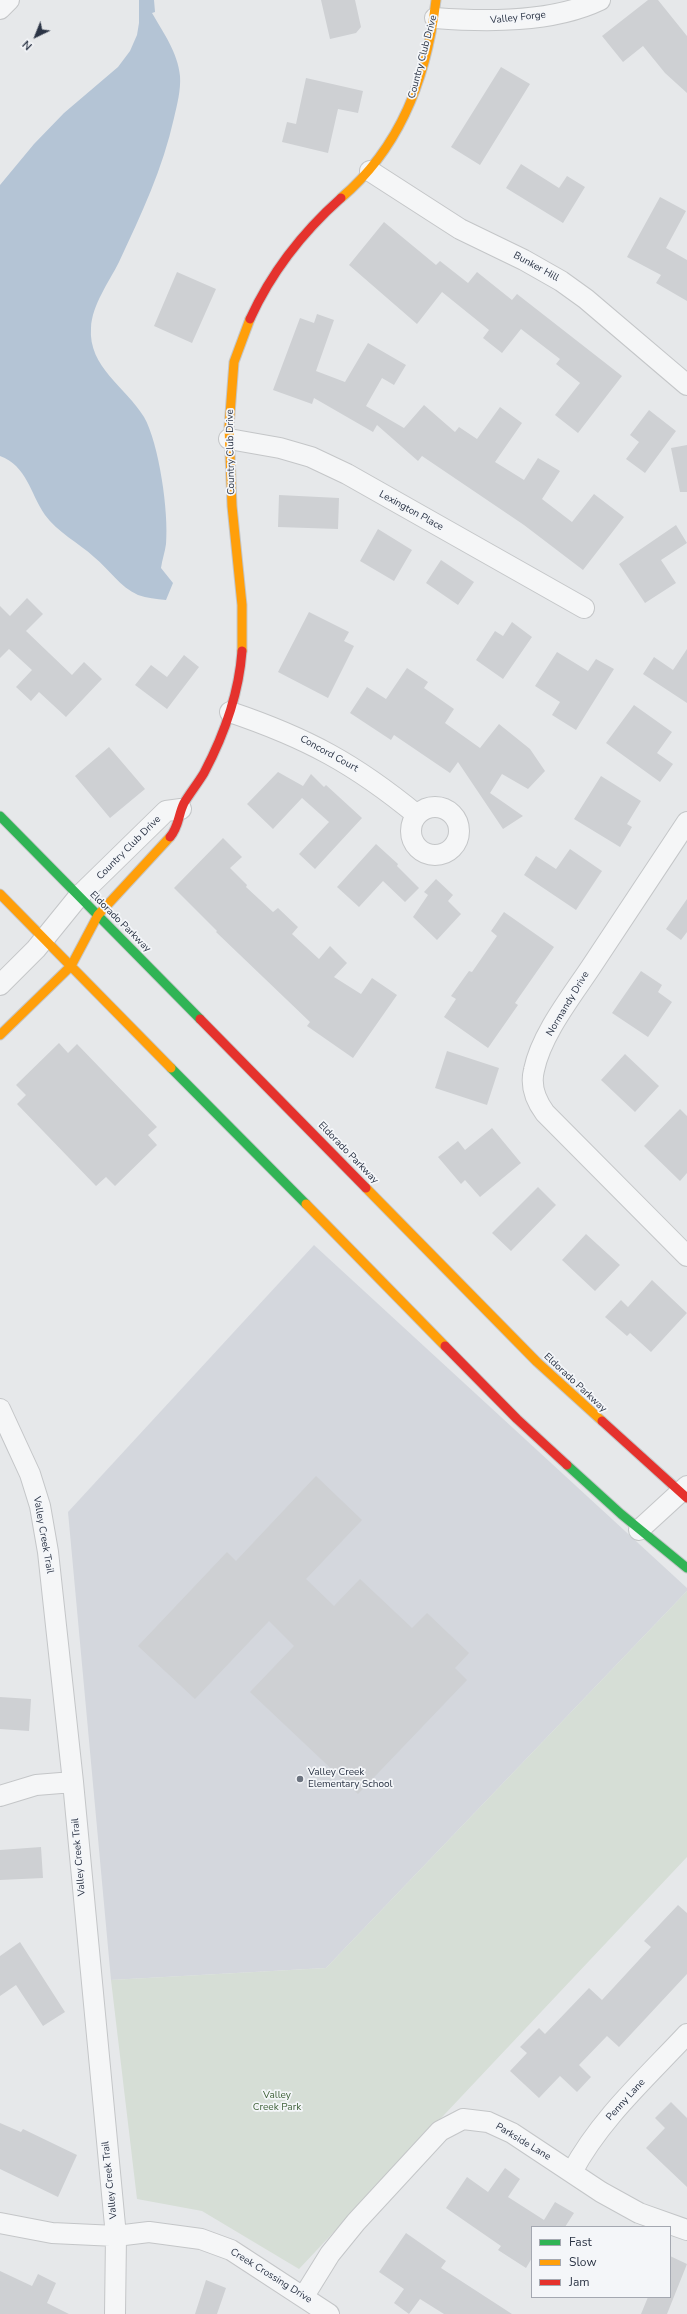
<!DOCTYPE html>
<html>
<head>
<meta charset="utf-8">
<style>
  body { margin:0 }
  #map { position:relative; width:687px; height:2314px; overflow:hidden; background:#e6e8ea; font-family:"Nunito Sans",sans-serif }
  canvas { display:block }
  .legend { position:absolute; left:531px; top:2226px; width:140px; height:72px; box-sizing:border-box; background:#f4f6f9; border:1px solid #a4a8b1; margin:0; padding:5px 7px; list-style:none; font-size:12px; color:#2b3445 }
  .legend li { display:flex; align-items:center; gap:8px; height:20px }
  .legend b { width:20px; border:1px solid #a4a8b1 }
  .north { position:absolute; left:16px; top:16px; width:40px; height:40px; -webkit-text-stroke:3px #f4f6f9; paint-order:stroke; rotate:223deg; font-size:11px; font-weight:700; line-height:16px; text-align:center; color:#2b3445 }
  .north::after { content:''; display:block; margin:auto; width:14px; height:18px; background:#2b3445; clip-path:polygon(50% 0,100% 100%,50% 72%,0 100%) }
</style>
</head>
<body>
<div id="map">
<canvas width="687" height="2314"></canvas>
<ul class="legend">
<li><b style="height:5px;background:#30b455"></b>Fast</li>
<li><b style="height:5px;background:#ff9f0a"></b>Slow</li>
<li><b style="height:5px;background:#e5322d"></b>Jam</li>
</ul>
<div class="north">N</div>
</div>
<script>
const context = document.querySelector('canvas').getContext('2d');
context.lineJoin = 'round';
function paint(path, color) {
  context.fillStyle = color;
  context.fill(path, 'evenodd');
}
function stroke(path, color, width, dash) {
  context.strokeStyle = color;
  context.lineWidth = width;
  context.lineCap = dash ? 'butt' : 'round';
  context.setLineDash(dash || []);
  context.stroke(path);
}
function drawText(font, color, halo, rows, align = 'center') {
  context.font = font + ' "Nunito Sans",sans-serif';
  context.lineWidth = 3.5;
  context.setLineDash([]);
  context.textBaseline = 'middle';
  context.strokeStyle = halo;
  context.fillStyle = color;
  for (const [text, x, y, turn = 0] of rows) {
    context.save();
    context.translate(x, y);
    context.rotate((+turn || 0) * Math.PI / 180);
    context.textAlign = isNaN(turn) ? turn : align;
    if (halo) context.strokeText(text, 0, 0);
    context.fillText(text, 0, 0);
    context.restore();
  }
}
const built = new Path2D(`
  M 314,1245 L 687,1588 L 687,1591 L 326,1968 L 111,1980 L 68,1512 Z`);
const green = new Path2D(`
  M 687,1591 L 687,1857 L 299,2269 L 202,2211 L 137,2199 L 111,1980 L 326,1968 Z`);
const water = new Path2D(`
  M 139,0 L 154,0 L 155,12 L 152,13 C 163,32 178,53 180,76 C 181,90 177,105 174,118 C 163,168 141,215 119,262 C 109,282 92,305 91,328 C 88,367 126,387 144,417 C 159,443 169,513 166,544 C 165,552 162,560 161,568 L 173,583 L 166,600 C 156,599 147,598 138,595 C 120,587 109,569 94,557 C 79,543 57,532 45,515 C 30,493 27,466 0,456 L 0,185 L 34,144 L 64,113 L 118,67 L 130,51 L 137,35 L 139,23 Z`);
const building = new Path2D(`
  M 321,0 L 355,0 L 361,27 L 356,33 L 330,39 Z
  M 648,0 L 658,0 L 687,36 L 687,93 L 665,73 L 643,46 L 623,62 L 602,36 Z
  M 501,67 L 530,84 L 480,165 L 451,147 Z
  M 306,78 L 363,91 L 358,113 L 338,109 L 328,153 L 282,142 L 287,122 L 296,124 Z
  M 521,164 L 559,188 L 567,176 L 585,187 L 563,223 L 506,188 Z
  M 660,197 L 686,211 L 666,248 L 687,260 L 687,301 L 656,283 L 661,275 L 627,257 Z
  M 384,222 L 436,265 L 440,261 L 468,283 L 477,272 L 512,300 L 517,294 L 622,376 L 578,433 L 555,415 L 580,383 L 556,364 L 560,359 L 521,329 L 502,353 L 483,338 L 489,330 L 442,292 L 417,324 L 349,265 Z
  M 177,272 L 216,289 L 192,343 L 154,326 Z
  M 317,314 L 334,320 L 316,371 L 345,382 L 368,343 L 406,365 L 394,385 L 382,378 L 366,406 L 404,428 L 424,405 L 455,432 L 459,427 L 477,439 L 500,407 L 522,423 L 495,462 L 524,480 L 538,458 L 560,471 L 542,499 L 572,522 L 594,494 L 624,517 L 583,570 L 524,525 L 422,456 L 418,461 L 377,425 L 373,432 L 314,398 L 312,404 L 273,390 L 300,318 L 314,323 Z
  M 649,410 L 676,431 L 645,473 L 626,459 L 639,442 L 630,435 Z
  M 687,445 L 687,492 L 680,492 L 671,448 Z
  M 279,495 L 339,498 L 338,529 L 278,527 Z
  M 676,525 L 687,543 L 661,560 L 676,583 L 645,603 L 619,564 Z
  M 378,529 L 412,550 L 394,581 L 360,561 Z
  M 441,560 L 474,582 L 458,605 L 426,583 Z
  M 27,598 L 43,614 L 26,631 L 72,675 L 84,662 L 102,679 L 66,717 L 39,692 L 31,701 L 16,687 L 32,670 L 9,649 L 0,658 L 0,606 L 10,616 Z
  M 309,612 L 349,632 L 344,641 L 354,646 L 328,698 L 278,672 Z
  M 512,622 L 532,637 L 503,679 L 476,660 L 495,631 L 503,636 Z
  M 687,649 L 687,703 L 643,674 L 654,657 L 673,670 Z
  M 557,652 L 588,671 L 596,659 L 614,669 L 576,730 L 552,715 L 560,702 L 535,686 Z
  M 184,655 L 199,667 L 167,709 L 135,685 L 151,665 L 167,677 Z
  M 407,668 L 428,682 L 424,688 L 454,709 L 445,723 L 480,748 L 499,724 L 530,749 L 545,771 L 528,789 L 502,774 L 490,793 L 523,816 L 503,829 L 458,762 L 450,773 L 394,735 L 391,740 L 350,713 L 367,687 L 386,699 Z
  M 634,705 L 672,732 L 657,753 L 673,764 L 660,782 L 606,743 Z
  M 109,747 L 145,789 L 110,818 L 75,776 Z
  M 278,772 L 303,786 L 311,774 L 324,787 L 326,785 L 362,818 L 315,869 L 299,854 L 329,822 L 302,798 L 273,829 L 247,804 Z
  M 601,776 L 641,801 L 627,824 L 632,827 L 620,847 L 574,819 Z
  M 223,838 L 242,857 L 230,868 L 247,885 L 246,887 L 273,912 L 278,908 L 298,927 L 292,934 L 319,959 L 330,946 L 347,963 L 334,977 L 361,994 L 372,978 L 397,995 L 353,1058 L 307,1026 L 310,1022 L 216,932 L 217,931 L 174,888 Z
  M 376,844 L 398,864 L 397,866 L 419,888 L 405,902 L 383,881 L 359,907 L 337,887 Z
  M 570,849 L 602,871 L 576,910 L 524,875 L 536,856 L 556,869 Z
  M 436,879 L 453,895 L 448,901 L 461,914 L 437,940 L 413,917 L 428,895 L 424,892 Z
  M 687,899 L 687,932 L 681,940 L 666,929 Z
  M 504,912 L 554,947 L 515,1003 L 518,1005 L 488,1048 L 444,1017 L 456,999 L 451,996 L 469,971 L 472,972 L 497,936 L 491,931 Z
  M 641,971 L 662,985 L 658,992 L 672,1002 L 648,1037 L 612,1013 Z
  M 59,1043 L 68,1053 L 77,1044 L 157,1127 L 148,1135 L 157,1145 L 115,1186 L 106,1177 L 96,1186 L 17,1104 L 26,1095 L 16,1085 Z
  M 447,1051 L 499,1068 L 487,1105 L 435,1088 Z
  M 625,1054 L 659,1086 L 635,1112 L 601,1080 Z
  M 680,1109 L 687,1116 L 687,1173 L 680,1181 L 644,1146 Z
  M 492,1128 L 521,1163 L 480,1197 L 465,1180 L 461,1184 L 438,1157 L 458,1141 L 465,1150 Z
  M 538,1187 L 556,1205 L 511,1251 L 492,1233 Z
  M 586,1234 L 620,1265 L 595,1291 L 562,1260 Z
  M 652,1280 L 687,1313 L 651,1352 L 630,1333 L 627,1336 L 605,1317 L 621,1300 L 628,1307 Z
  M 316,1476 L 362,1520 L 306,1579 L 334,1606 L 360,1579 L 412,1628 L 427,1613 L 469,1653 L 455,1668 L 467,1680 L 358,1794 L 250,1692 L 294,1646 L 269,1621 L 195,1699 L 138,1646 L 227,1552 L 236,1561 Z
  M 0,1697 L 31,1699 L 29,1731 L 0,1729 Z
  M 41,1847 L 43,1878 L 0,1880 L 0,1850 Z
  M 678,1905 L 687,1913 L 687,1974 L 619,2047 L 607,2036 L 579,2065 L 591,2077 L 577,2092 L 560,2076 L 539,2098 L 510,2071 L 527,2053 L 520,2047 L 539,2028 L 545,2034 L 589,1988 L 602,2000 L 651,1947 L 644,1941 Z
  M 20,1942 L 65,2012 L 43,2026 L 16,1985 L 0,1996 L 0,1956 Z
  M 671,2102 L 687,2118 L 687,2187 L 646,2148 L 665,2128 L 655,2118 Z
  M 0,2123 L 21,2132 L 23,2129 L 77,2155 L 58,2197 L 0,2169 Z
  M 505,2168 L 520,2179 L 508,2197 L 544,2220 L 555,2202 L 574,2213 L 565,2227 L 532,2227 L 532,2258 L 526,2268 L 498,2250 L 501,2246 L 446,2208 L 467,2177 L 488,2192 Z
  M 406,2233 L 446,2261 L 441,2268 L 512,2314 L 444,2314 L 420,2299 L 409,2314 L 394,2303 L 404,2289 L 379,2272 Z
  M 670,2256 L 687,2264 L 667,2314 L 641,2314 L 648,2297 L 670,2297 Z
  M 0,2271 L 32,2286 L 38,2274 L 56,2283 L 47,2303 L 69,2314 L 0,2314 Z
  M 206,2280 L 226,2288 L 217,2314 L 195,2314 Z`);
const street = new Path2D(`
  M 0,9 L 9,0
  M 435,18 C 486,22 552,23 600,0
  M 370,171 L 460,229 L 524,260 L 561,281 L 586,299 L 687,385
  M 229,439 L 280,448 L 311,457 L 347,474 L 584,608
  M 230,712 C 307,738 355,764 417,815
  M411 831a24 24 0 1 1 48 0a24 24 0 1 1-48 0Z
  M 687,822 C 655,870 623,918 591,967 C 571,997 541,1035 534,1070 C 530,1086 536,1101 545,1113 L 687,1256
  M 0,985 L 36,949 L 79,896 L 166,811 L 181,809
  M 0,1409 L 30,1474 L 40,1506 L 48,1552 L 73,1782 L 116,2236 L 115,2314
  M 639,1530 L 687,1486
  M 0,1796 L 36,1785 L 73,1782
  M 572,2172 C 600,2119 647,2077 687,2034
  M 0,2223 L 52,2233 L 116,2236 L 149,2232 L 201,2239 L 231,2250 L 329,2314
  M 304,2296 L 330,2254 L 356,2222 L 440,2131 L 463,2119 L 488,2122 L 512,2133 L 601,2192 L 639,2213 L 687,2230`);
const fast = new Path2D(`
  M 0,816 L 200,1019
  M 171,1068 L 306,1204
  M 567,1465 L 621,1514 L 687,1568`);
const slow = new Path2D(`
  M 341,198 C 401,147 427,77 436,0
  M 242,651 L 242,605 L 232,506 L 229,427 L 234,362 L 250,319
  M 0,894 L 171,1068
  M 0,1035 L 71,966 L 98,915 L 170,837
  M 366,1188 L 537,1362 L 602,1421
  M 306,1204 L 445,1346`);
const jam = new Path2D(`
  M 250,319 C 271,273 304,231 341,198
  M 170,837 C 179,827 178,815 184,803 C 190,793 198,783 204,773 C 224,735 239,693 242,651
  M 200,1019 L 366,1188
  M 445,1346 L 517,1419 L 567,1465
  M 602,1421 L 687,1498`);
const markers = [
  [300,1779,4,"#6c737f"]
];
const streetNames = [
  ["Valley Forge",518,18,-6],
  ["Country Club Drive",423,57,-75],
  ["Bunker Hill",536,267,29],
  ["Country Club Drive",231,452,-91],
  ["Lexington Place",411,511,29],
  ["Concord Court",329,754,29],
  ["Country Club Drive",129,848,-45],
  ["Eldorado Parkway",120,922,45],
  ["Normandy Drive",568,1004,-59],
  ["Eldorado Parkway",348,1153,46],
  ["Eldorado Parkway",575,1383,43],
  ["Valley Creek Trail",43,1535,80],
  ["Valley Creek Trail",79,1857,-95],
  ["Penny Lane",626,2100,-48],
  ["Parkside Lane",523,2142,31],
  ["Valley Creek Trail",110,2180,-96],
  ["Creek Crossing Drive",271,2276,32]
];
const poiNames = [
  ["Valley Creek",308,1773],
  ["Elementary School",308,1785]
];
const parkNames = [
  ["Valley",277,2096],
  ["Creek Park",277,2108]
];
paint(built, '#d4d7dd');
paint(green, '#d6ded6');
paint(water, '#b4c4d5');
paint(building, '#ced0d3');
stroke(street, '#c4c6c8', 22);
stroke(fast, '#c4c6c8', 11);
stroke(slow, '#c4c6c8', 11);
stroke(jam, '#c4c6c8', 11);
stroke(street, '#f5f6f7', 20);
stroke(fast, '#30b455', 9);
stroke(slow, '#ff9f0a', 9);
stroke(jam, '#e5322d', 9);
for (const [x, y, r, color] of markers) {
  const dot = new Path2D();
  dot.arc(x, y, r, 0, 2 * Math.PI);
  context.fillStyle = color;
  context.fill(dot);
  stroke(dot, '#f4f6f9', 1.5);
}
drawText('10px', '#2b3445', '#f4f6f9', streetNames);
drawText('10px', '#2b3445', '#f4f6f9', poiNames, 'left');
drawText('10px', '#3f6138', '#f4f6f9', parkNames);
</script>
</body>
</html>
